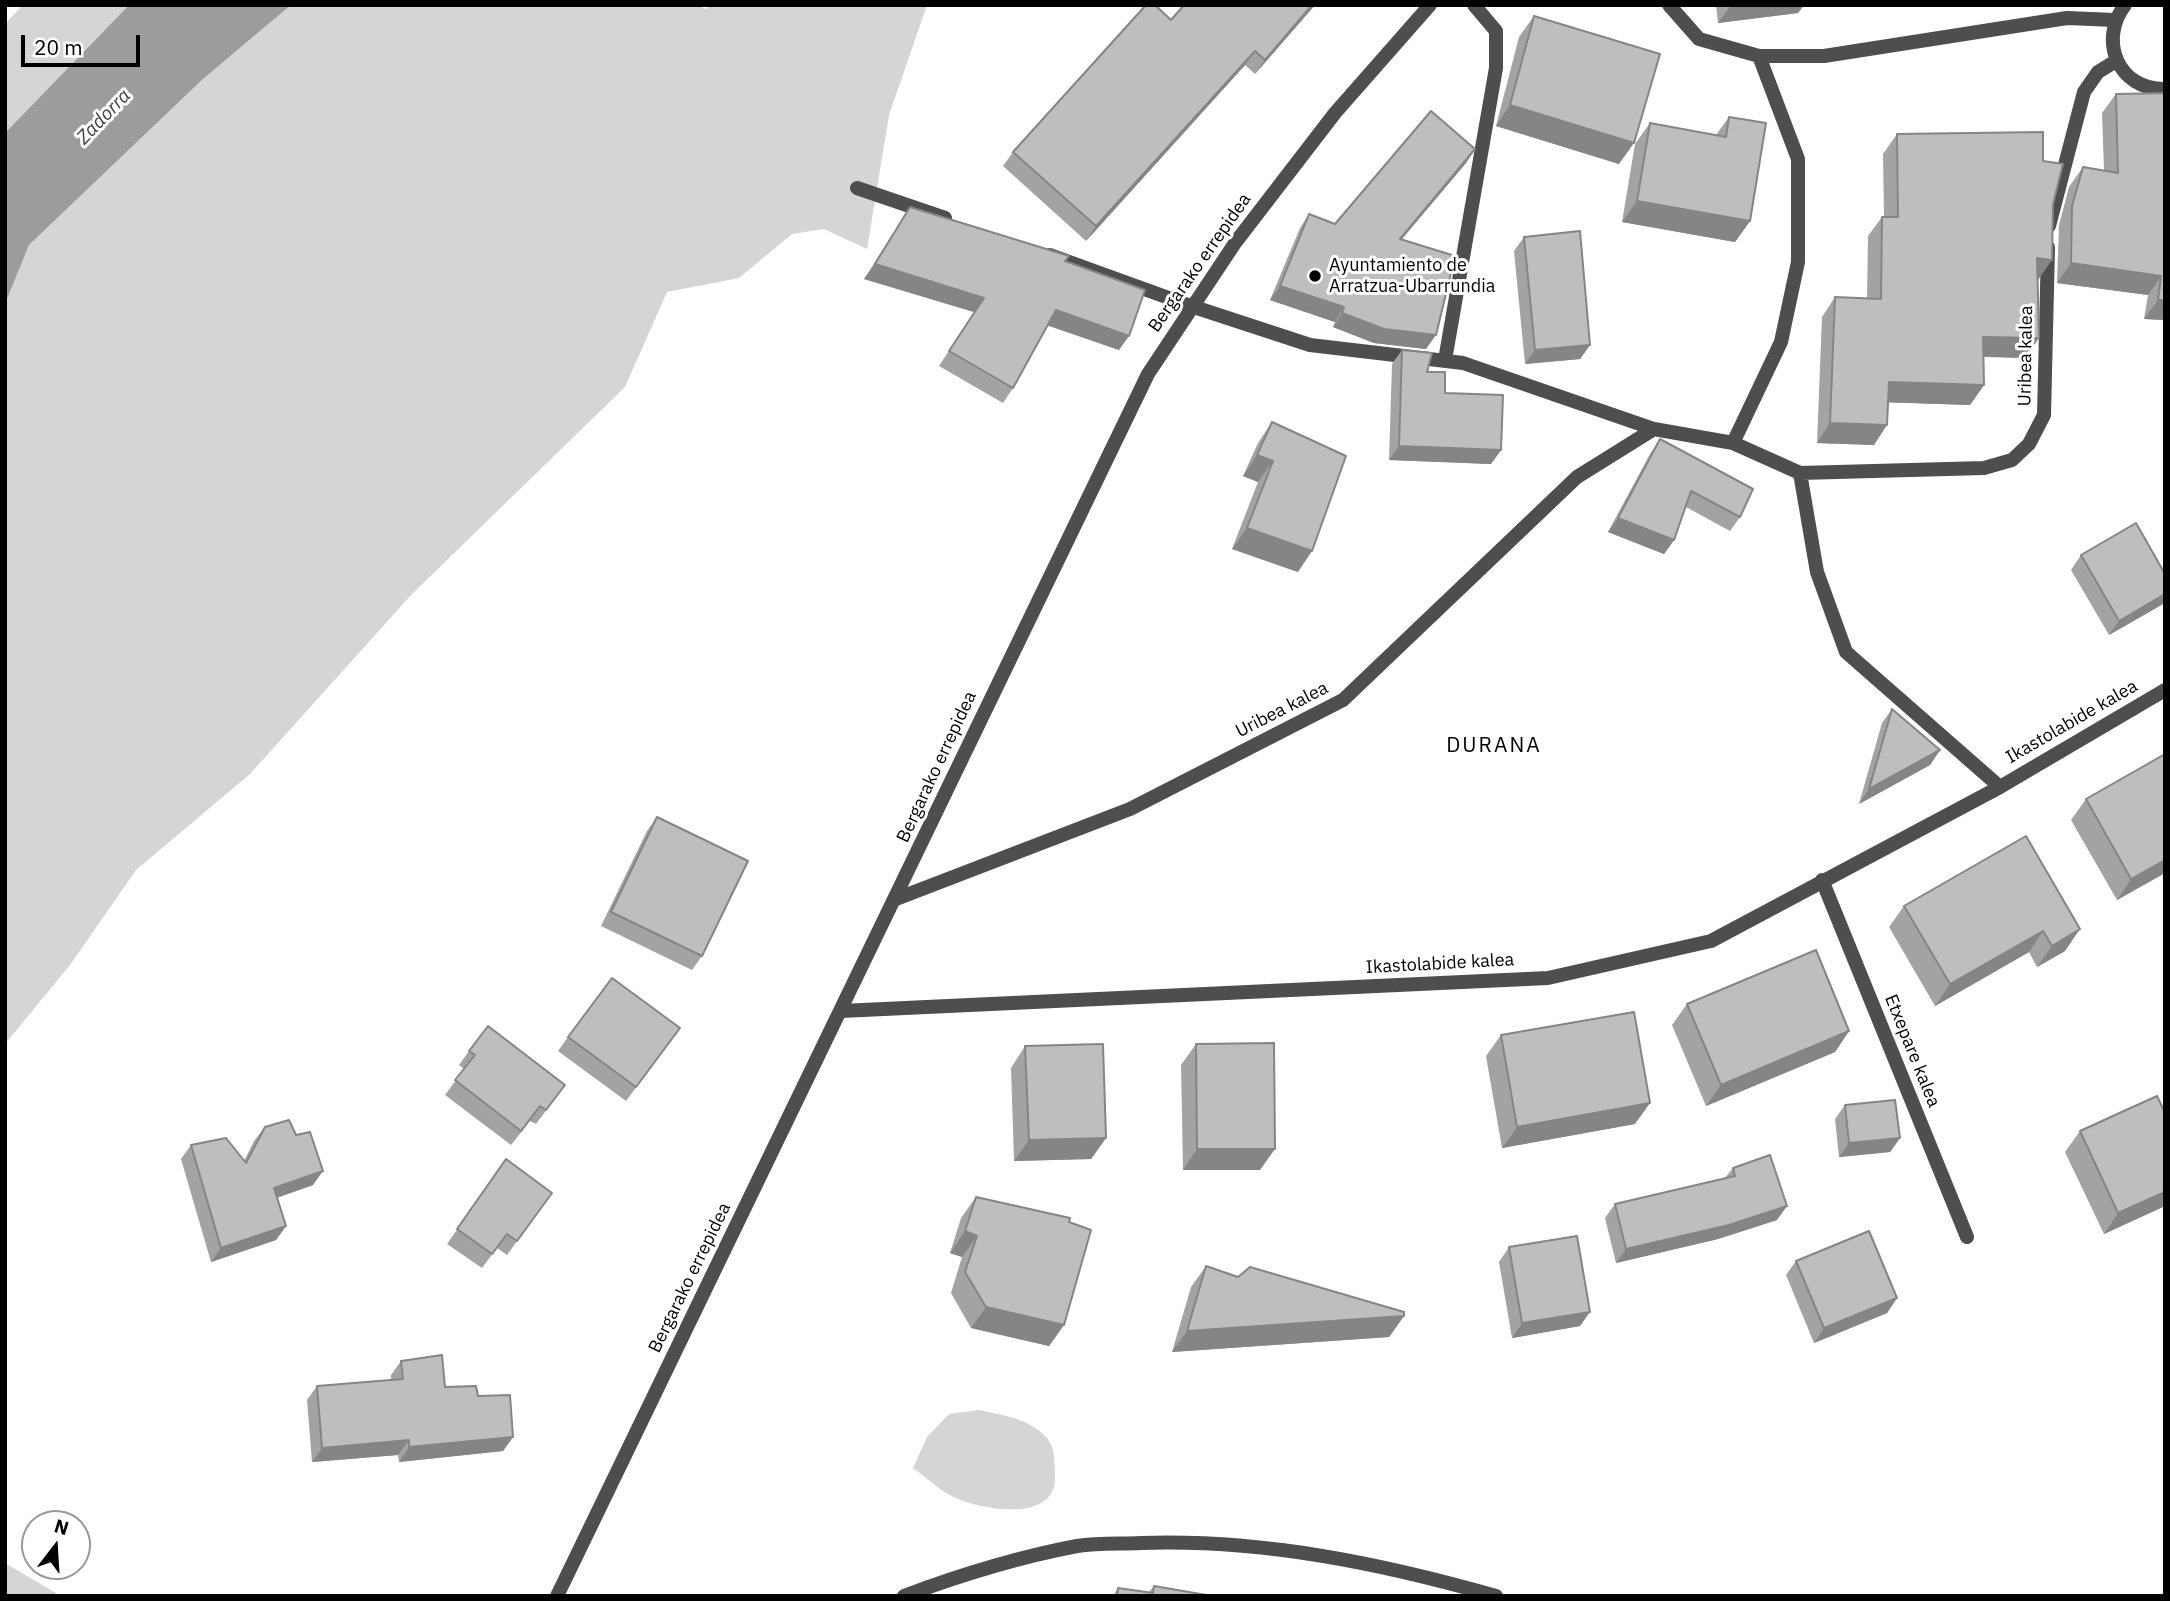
<!DOCTYPE html>
<html>
<head>
<meta charset="utf-8">
<style>
  body { margin:0 }
  #map { position:relative; width:2170px; height:1601px; overflow:hidden; background:#fff; font-family:"IBM Plex Sans",sans-serif }
  canvas { display:block }
  .frame { position:absolute; inset:0; border:7px solid #000; pointer-events:none }
  .north { position:absolute; left:21px; top:1510px; width:70px; height:70px; box-sizing:border-box; background:#fff; border:2px solid #999; border-radius:50%; rotate:17deg; font-size:19px; font-weight:700; line-height:28px; text-align:center; color:#000 }
  .north::after { content:''; display:block; margin:auto; width:24px; height:32px; background:#000; clip-path:polygon(50% 0,100% 100%,50% 72%,0 100%) }
  .scale { position:absolute; left:21px; top:35px; width:119px; height:32px; box-sizing:border-box; border:4px solid #000; border-top:0; padding-left:9px; font-size:21px; line-height:24px; white-space:nowrap; color:#000; -webkit-text-stroke:5px #fff; paint-order:stroke }
</style>
</head>
<body>
<div id="map">
<canvas width="2170" height="1601"></canvas>
<div class="frame"></div>
<div class="north">N</div>
<div class="scale">20 m</div>
</div>
<script>
const context = document.querySelector('canvas').getContext('2d');
context.lineJoin = 'round';
function paint(path, color) {
  context.fillStyle = color;
  context.fill(path, 'evenodd');
}
function stroke(path, color, width, dash) {
  context.strokeStyle = color;
  context.lineWidth = width;
  context.lineCap = dash ? 'butt' : 'round';
  context.setLineDash(dash || []);
  context.stroke(path);
}
function drawText(font, color, halo, rows, align = 'center') {
  context.font = font + ' "IBM Plex Sans",sans-serif';
  context.lineWidth = 6;
  context.setLineDash([]);
  context.textBaseline = 'middle';
  context.strokeStyle = halo;
  context.fillStyle = color;
  for (const [text, x, y, turn = 0] of rows) {
    context.save();
    context.translate(x, y);
    context.rotate((+turn || 0) * Math.PI / 180);
    context.textAlign = isNaN(turn) ? turn : align;
    if (halo) context.strokeText(text, 0, 0);
    context.fillText(text, 0, 0);
    context.restore();
  }
}
const green = new Path2D(`
  M 129,5 L 5,133 L 5,24 L 22,6 Z
  M 291,5 L 698,5 L 705,9 L 714,5 L 927,5 L 889,115 L 867,249 L 824,229 L 792,234 L 739,278 L 667,292 L 625,387 L 412,594 L 250,774 L 136,870 L 70,965 L 5,1044 L 5,304 L 29,245 L 203,79 Z
  M 979,1410 C 1002,1415 1027,1418 1044,1435 C 1056,1446 1054,1459 1055,1475 C 1058,1523 984,1510 958,1499 C 942,1493 927,1478 913,1468 L 927,1437 L 949,1414 Z
  M 5,1563 L 61,1596 L 5,1596 Z`);
const water = new Path2D(`
  M 129,5 L 291,5 L 203,79 L 29,245 L 5,304 L 5,133 Z`);
const service = new Path2D(`
  M 857,188 L 945,218
  M 1050,255 L 1191,306
  M 1445,360 L 1496,68 L 1496,31 L 1474,5`);
const minor = new Path2D(`
  M 1669,5 L 1699,39 L 1759,56 L 1824,56 L 2067,18 L 2115,20
  M 2125,5 C 2098,40 2118,90 2165,89
  M 2049,226 L 2084,92 L 2098,72 L 2116,61
  M 1191,306 L 1310,345 L 1463,363 L 1654,429 L 1733,443 L 1800,473 L 1984,468 L 2012,460 L 2029,444 L 2044,415 L 2048,247
  M 1733,443 L 1781,342 L 1798,262 L 1798,159 L 1759,56
  M 1800,473 L 1817,572 L 1846,652 L 2000,787
  M 1822,880 L 1967,1237
  M 896,899 L 1130,809 L 1343,700 L 1577,477 L 1654,429
  M 841,1011 L 1548,978 L 1711,941 L 2000,787 L 2165,690
  M 904,1596 C 960,1575 1019,1557 1077,1546 C 1098,1543 1120,1544 1141,1543 C 1262,1539 1380,1563 1496,1596`);
const tertiary = new Path2D(`
  M 557,1596 L 1148,374 L 1235,243 L 1335,113 L 1430,5`);
const wall = new Path2D(`
  M 1184,5 L 1315,5 L 1255,74 L 1245,65 L 1086,241 L 1003,166 L 1013,152 L 1171,20 Z
  M 1716,5 L 1804,5 L 1798,13 L 1718,23 Z
  M 1534,16 L 1619,164 L 1496,126 L 1519,37 Z
  M 2165,93 L 2165,320 L 2144,319 L 2148,295 L 2057,283 L 2059,225 L 2069,187 L 2083,167 L 2104,170 L 2102,113 L 2116,94 Z
  M 1729,117 L 1750,221 L 1735,242 L 1622,222 L 1635,144 L 1650,123 L 1716,135 Z
  M 1897,134 L 2043,161 L 2053,204 L 2038,280 L 2025,358 L 1983,357 L 1984,385 L 1970,405 L 1888,402 L 1874,445 L 1817,443 L 1822,317 L 1835,297 L 1867,299 L 1868,236 L 1882,217 L 1884,217 L 1883,154 Z
  M 1475,149 L 1466,163 L 1401,240 L 1426,349 L 1374,343 L 1333,327 L 1335,322 L 1270,300 L 1300,228 L 1309,214 L 1335,224 Z
  M 910,207 L 1069,256 L 1066,261 L 1119,350 L 1048,325 L 1013,388 L 1003,403 L 939,366 L 974,312 L 864,279 Z
  M 1524,237 L 1590,345 L 1580,359 L 1525,364 L 1514,251 Z
  M 1402,350 L 1427,372 L 1445,393 L 1501,450 L 1491,464 L 1389,460 L 1392,364 Z
  M 1272,422 L 1298,572 L 1232,549 L 1258,482 L 1243,476 L 1258,443 Z
  M 1660,439 L 1740,517 L 1730,531 L 1686,507 L 1674,540 L 1664,554 L 1608,532 L 1650,454 Z
  M 2081,555 L 2163,604 L 2109,635 L 2071,570 Z
  M 1892,709 L 1940,750 L 1930,765 L 1859,804 L 1882,723 Z
  M 2086,799 L 2165,873 L 2117,900 L 2071,820 Z
  M 657,817 L 702,956 L 692,970 L 601,926 L 647,831 Z
  M 2026,836 L 2065,951 L 2037,967 L 2029,952 L 1935,1006 L 1889,927 L 1904,906 Z
  M 1687,1004 L 1849,1031 L 1835,1052 L 1706,1106 L 1672,1025 Z
  M 1501,1035 L 1635,1124 L 1502,1148 L 1486,1056 Z
  M 568,1037 L 670,1042 L 626,1101 L 558,1051 Z
  M 1196,1044 L 1260,1170 L 1183,1170 L 1181,1065 Z
  M 1025,1046 L 1106,1138 L 1091,1159 L 1014,1161 L 1011,1068 Z
  M 469,1051 L 565,1085 L 536,1124 L 530,1121 L 511,1145 L 445,1095 L 464,1069 L 459,1065 Z
  M 1845,1105 L 1900,1138 L 1890,1152 L 1839,1157 L 1835,1119 Z
  M 265,1127 L 313,1185 L 277,1198 L 286,1226 L 276,1240 L 211,1262 L 181,1159 L 191,1145 L 244,1161 L 254,1141 Z
  M 2080,1131 L 2165,1206 L 2104,1234 L 2065,1152 Z
  M 506,1159 L 552,1193 L 507,1255 L 497,1248 L 482,1268 L 447,1244 Z
  M 1733,1168 L 1777,1220 L 1718,1239 L 1616,1263 L 1605,1218 L 1615,1204 L 1725,1178 Z
  M 976,1197 L 1064,1325 L 1049,1346 L 971,1328 L 951,1293 L 962,1257 L 950,1253 L 961,1218 Z
  M 1509,1247 L 1580,1326 L 1512,1338 L 1499,1262 Z
  M 1796,1261 L 1897,1298 L 1887,1313 L 1814,1343 L 1786,1275 Z
  M 1206,1266 L 1238,1277 L 1404,1316 L 1389,1337 L 1172,1352 L 1191,1287 Z
  M 401,1361 L 445,1387 L 478,1396 L 513,1437 L 503,1451 L 399,1462 L 398,1455 L 312,1462 L 307,1400 L 317,1386 L 391,1380 L 391,1375 Z
  M 1154,1586 L 1212,1596 L 1113,1596 L 1118,1588 L 1149,1592 Z`);
const shadedWall = new Path2D(`
  M 1312,5 L 1315,5 L 1255,74 L 1265,60 Z
  M 1731,5 L 1804,5 L 1798,13 L 1718,23 Z
  M 1255,51 L 1245,65 L 1086,241 L 1096,226 Z
  M 1510,105 L 1634,143 L 1619,164 L 1496,126 Z
  M 1475,149 L 1466,163 L 1390,253 L 1400,239 Z
  M 1637,201 L 1750,221 L 1735,242 L 1622,222 Z
  M 2037,258 L 2052,260 L 2038,280 Z
  M 2071,263 L 2161,276 L 2148,295 L 2057,283 Z
  M 875,264 L 984,298 L 974,312 L 864,279 Z
  M 1280,286 L 1344,307 L 1335,322 L 1270,300 Z
  M 2158,300 L 2165,300 L 2165,320 L 2144,319 Z
  M 1056,310 L 1129,336 L 1119,350 L 1046,325 Z
  M 1342,313 L 1436,335 L 1426,349 L 1374,343 L 1333,327 Z
  M 1983,337 L 2039,338 L 2025,358 L 1969,356 Z
  M 1590,345 L 1580,359 L 1525,364 L 1535,350 Z
  M 1889,382 L 1984,385 L 1970,405 L 1875,402 Z
  M 1830,423 L 1887,425 L 1874,445 L 1817,443 Z
  M 1399,446 L 1501,450 L 1491,464 L 1389,460 Z
  M 1257,455 L 1273,461 L 1258,482 L 1243,476 Z
  M 1618,518 L 1674,540 L 1664,554 L 1608,532 Z
  M 1247,528 L 1312,551 L 1298,572 L 1232,549 Z
  M 2165,594 L 2165,602 L 2163,604 L 2109,635 L 2119,621 Z
  M 1940,750 L 1930,765 L 1859,804 L 1869,789 Z
  M 2165,860 L 2165,873 L 2117,900 L 2131,879 Z
  M 2080,929 L 2065,951 L 2037,967 L 2052,946 Z
  M 2043,931 L 2029,952 L 1935,1006 L 1950,984 Z
  M 1849,1031 L 1835,1052 L 1706,1106 L 1721,1085 Z
  M 1650,1103 L 1635,1124 L 1502,1148 L 1517,1127 Z
  M 1106,1138 L 1091,1159 L 1014,1161 L 1029,1140 Z
  M 1900,1138 L 1890,1152 L 1839,1157 L 1849,1143 Z
  M 1197,1149 L 1275,1149 L 1260,1170 L 1183,1170 Z
  M 323,1171 L 313,1185 L 264,1202 L 274,1188 Z
  M 2165,1192 L 2165,1206 L 2104,1234 L 2118,1213 Z
  M 1787,1206 L 1777,1220 L 1718,1239 L 1616,1263 L 1626,1249 Z
  M 286,1226 L 276,1240 L 211,1262 L 221,1248 Z
  M 965,1231 L 977,1236 L 962,1257 L 950,1253 Z
  M 1897,1298 L 1887,1313 L 1814,1343 L 1824,1328 Z
  M 986,1307 L 1064,1325 L 1049,1346 L 971,1328 Z
  M 1590,1312 L 1580,1326 L 1512,1338 L 1522,1323 Z
  M 1404,1316 L 1389,1337 L 1172,1352 L 1187,1331 Z
  M 513,1437 L 503,1451 L 399,1462 L 409,1447 Z
  M 409,1440 L 398,1455 L 312,1462 L 322,1448 Z`);
const building = new Path2D(`
  M 1146,5 L 1155,5 L 1171,20 L 1184,5 L 1312,5 L 1265,60 L 1255,51 L 1096,226 L 1013,152 Z
  M 1534,16 L 1660,54 L 1634,143 L 1510,105 Z
  M 2165,93 L 2165,300 L 2158,300 L 2161,276 L 2071,263 L 2072,206 L 2083,167 L 2118,173 L 2116,94 Z
  M 1431,111 L 1475,149 L 1400,239 L 1455,256 L 1436,335 L 1384,329 L 1342,313 L 1344,307 L 1280,286 L 1309,214 L 1335,224 Z
  M 1729,117 L 1766,123 L 1750,221 L 1637,201 L 1650,123 L 1726,137 Z
  M 2043,132 L 2043,161 L 2063,164 L 2053,204 L 2052,260 L 2037,258 L 2039,338 L 1983,337 L 1984,385 L 1889,382 L 1887,425 L 1830,423 L 1835,297 L 1881,299 L 1882,217 L 1898,217 L 1897,134 Z
  M 910,207 L 1069,256 L 1065,261 L 1145,290 L 1129,336 L 1056,310 L 1013,388 L 949,351 L 984,298 L 875,264 Z
  M 1580,231 L 1590,345 L 1535,350 L 1524,237 Z
  M 1402,350 L 1432,353 L 1427,372 L 1445,372 L 1445,393 L 1503,395 L 1501,450 L 1399,446 Z
  M 1272,422 L 1346,456 L 1312,551 L 1247,528 L 1273,461 L 1257,455 Z
  M 1660,439 L 1753,489 L 1740,517 L 1691,491 L 1674,540 L 1618,518 Z
  M 2136,523 L 2165,574 L 2165,594 L 2119,621 L 2081,555 Z
  M 1892,709 L 1940,750 L 1869,789 Z
  M 2165,754 L 2165,860 L 2131,879 L 2086,799 Z
  M 657,817 L 748,861 L 702,956 L 611,912 Z
  M 2026,836 L 2080,929 L 2052,946 L 2043,931 L 1950,984 L 1904,906 Z
  M 1816,950 L 1849,1031 L 1721,1085 L 1687,1004 Z
  M 612,978 L 680,1028 L 636,1087 L 568,1037 Z
  M 1634,1012 L 1650,1103 L 1517,1127 L 1501,1035 Z
  M 488,1026 L 565,1085 L 546,1110 L 540,1106 L 521,1131 L 455,1080 L 475,1055 L 469,1051 Z
  M 1274,1043 L 1275,1149 L 1197,1149 L 1196,1044 Z
  M 1103,1044 L 1106,1138 L 1029,1140 L 1025,1046 Z
  M 2157,1096 L 2165,1113 L 2165,1192 L 2118,1213 L 2080,1131 Z
  M 1895,1100 L 1900,1138 L 1849,1143 L 1845,1105 Z
  M 289,1120 L 296,1135 L 310,1132 L 323,1171 L 274,1188 L 286,1226 L 221,1248 L 191,1145 L 226,1138 L 246,1163 L 265,1127 Z
  M 1770,1155 L 1787,1206 L 1729,1225 L 1626,1249 L 1615,1204 L 1735,1176 L 1733,1168 Z
  M 506,1159 L 552,1193 L 517,1241 L 507,1234 L 492,1254 L 457,1229 Z
  M 976,1197 L 1070,1218 L 1069,1222 L 1091,1230 L 1064,1325 L 986,1307 L 965,1272 L 977,1236 L 965,1231 Z
  M 1869,1231 L 1897,1298 L 1824,1328 L 1796,1261 Z
  M 1577,1236 L 1590,1312 L 1522,1323 L 1509,1247 Z
  M 1206,1266 L 1238,1277 L 1250,1267 L 1404,1312 L 1404,1316 L 1187,1331 Z
  M 442,1355 L 445,1387 L 476,1386 L 478,1396 L 510,1395 L 513,1437 L 409,1447 L 409,1440 L 322,1448 L 317,1386 L 403,1379 L 401,1361 Z
  M 1154,1586 L 1212,1596 L 1117,1596 L 1118,1588 L 1153,1593 Z`);
const markers = [
  [1315,276,7,"#000"]
];
const streetNames = [
  ["Bergarako errepidea",1200,263,-55],
  ["Uribea kalea",2026,356,-89],
  ["Uribea kalea",1282,710,-27],
  ["Ikastolabide kalea",2072,722,-30],
  ["Bergarako errepidea",937,767,-65],
  ["Ikastolabide kalea",1440,964,-3],
  ["Etxepare kalea",1912,1051,68],
  ["Bergarako errepidea",690,1278,-64]
];
const poiNames = [
  ["Ayuntamiento de",1329,266],
  ["Arratzua-Ubarrundia",1329,287]
];
const waterNames = [
  ["Zadorra",104,117,-46]
];
const quarterNames = [
  ["DURANA",1494,746]
];
paint(green, '#d5d5d5');
paint(water, '#9c9c9c');
stroke(service, '#4e4e4e', 14);
stroke(minor, '#4e4e4e', 14);
stroke(tertiary, '#4e4e4e', 14);
paint(wall, '#a3a3a3');
paint(shadedWall, '#858585');
paint(building, '#bebebe');
stroke(building, '#858585', 2);
for (const [x, y, r, color] of markers) {
  const dot = new Path2D();
  dot.arc(x, y, r, 0, 2 * Math.PI);
  context.fillStyle = color;
  context.fill(dot);
  stroke(dot, '#fff', 2.5);
}
drawText('18px', '#000', '#fff', streetNames);
drawText('18px', '#000', '#fff', poiNames, 'left');
drawText('italic 19px', '#3d3d3d', '#fff', waterNames);
context.letterSpacing = '2px';
drawText('21px', '#000', '#fff', quarterNames);
context.letterSpacing = '0px';
</script>
</body>
</html>
